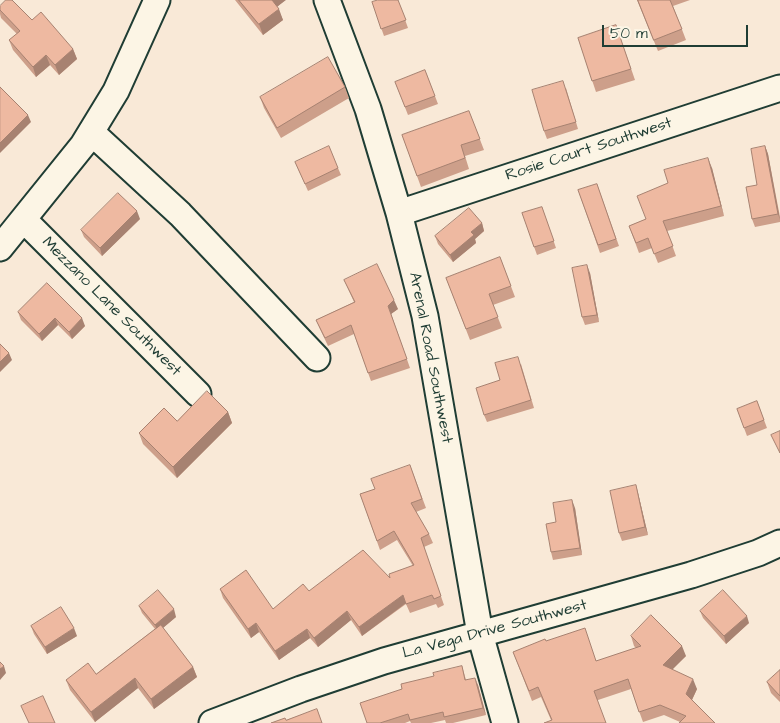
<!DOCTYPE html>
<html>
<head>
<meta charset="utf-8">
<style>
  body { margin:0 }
  #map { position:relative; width:780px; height:723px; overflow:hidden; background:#f9e9d7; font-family:"Architects Daughter",sans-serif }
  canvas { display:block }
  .scale { position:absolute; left:602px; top:25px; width:146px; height:22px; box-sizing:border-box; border:2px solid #1f3d34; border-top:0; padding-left:6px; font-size:15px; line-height:18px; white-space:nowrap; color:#1f3d34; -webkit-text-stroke:4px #fcf5e5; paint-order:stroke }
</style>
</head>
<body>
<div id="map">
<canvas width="780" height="723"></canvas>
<div class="scale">50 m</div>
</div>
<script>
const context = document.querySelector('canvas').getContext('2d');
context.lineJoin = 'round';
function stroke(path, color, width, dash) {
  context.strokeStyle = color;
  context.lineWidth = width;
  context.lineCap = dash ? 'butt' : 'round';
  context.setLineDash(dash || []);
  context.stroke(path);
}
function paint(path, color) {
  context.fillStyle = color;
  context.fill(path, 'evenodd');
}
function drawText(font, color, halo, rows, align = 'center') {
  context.font = font + ' "Architects Daughter",sans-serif';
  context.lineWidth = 4;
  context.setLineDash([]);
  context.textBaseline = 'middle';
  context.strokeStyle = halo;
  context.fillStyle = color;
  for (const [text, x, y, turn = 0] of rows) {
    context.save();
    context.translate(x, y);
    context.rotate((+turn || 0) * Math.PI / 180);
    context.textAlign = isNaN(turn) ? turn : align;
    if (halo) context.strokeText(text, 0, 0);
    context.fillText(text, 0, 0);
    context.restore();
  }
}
const minor = new Path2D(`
  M 327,0 L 368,109 L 399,213 L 425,316 L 480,634 L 505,723
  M 91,132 L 180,214 L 317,358
  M 399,213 L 780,88
  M 24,220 L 198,394
  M 0,248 L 83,145 L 116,91 L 157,0
  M 212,723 L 301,689 L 384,661 L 691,575 L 758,553 L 780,543`);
const wall = new Path2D(`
  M 235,0 L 285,0 L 277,7 L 283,20 L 263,35 Z
  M 398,0 L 408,28 L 384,36 L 372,2 Z
  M 637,0 L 690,0 L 673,6 L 686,40 L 658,51 Z
  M 0,6 L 32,20 L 73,49 L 77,59 L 59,75 L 50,65 L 36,77 L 13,50 L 9,40 L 17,34 L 1,18 L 0,14 Z
  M 616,25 L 635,80 L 596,92 L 578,38 Z
  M 425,70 L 438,104 L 408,115 L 395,82 Z
  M 345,87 L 349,98 L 281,138 L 264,108 L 260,97 Z
  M 566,88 L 578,129 L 547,139 L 544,131 Z
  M 469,111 L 484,150 L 465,156 L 469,169 L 421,187 L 402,135 Z
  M 765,146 L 768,154 L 780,217 L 780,222 L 755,227 L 752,219 L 757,185 Z
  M 295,162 L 338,168 L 341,175 L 308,191 Z
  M 712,168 L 724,216 L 667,231 L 676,256 L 658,263 L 652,248 L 639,253 L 629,226 L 646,219 Z
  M 597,184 L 619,246 L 600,253 L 578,190 Z
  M 542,207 L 556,248 L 537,255 L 522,213 Z
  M 140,219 L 102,256 L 84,237 L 81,230 Z
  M 482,223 L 484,231 L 475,239 L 476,243 L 453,262 L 438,244 L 435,236 Z
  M 500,257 L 515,297 L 493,305 L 502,328 L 470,340 L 446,278 Z
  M 590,273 L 599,322 L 585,325 L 582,317 Z
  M 344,280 L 398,309 L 391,314 L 410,368 L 371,381 L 354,334 L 328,346 L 320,329 L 316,320 L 354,302 Z
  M 47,283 L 85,326 L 72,339 L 58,325 L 42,341 L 21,320 L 18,312 Z
  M 521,364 L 534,408 L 487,422 L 484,415 L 500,380 Z
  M 757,401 L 767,428 L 747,436 L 737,409 Z
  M 228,412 L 232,423 L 177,478 L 143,444 L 139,433 L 177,421 Z
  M 410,465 L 426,508 L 416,512 L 429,534 L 433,543 L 424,547 L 444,605 L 438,608 L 436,604 L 410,613 L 406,604 L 362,636 L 351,620 L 318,647 L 310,638 L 279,660 L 259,632 L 251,638 L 223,598 L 220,589 L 273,609 L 309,591 L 390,578 L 413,566 L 397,540 L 380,550 L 360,494 L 375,489 Z
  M 636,485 L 638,493 L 648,535 L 622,541 L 619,533 Z
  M 575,508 L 582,555 L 553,560 L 551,552 L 556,522 Z
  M 139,606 L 176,617 L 163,628 L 193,667 L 197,677 L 154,709 L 138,688 L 95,722 L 70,690 L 66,680 L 96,674 L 155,629 L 142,613 Z
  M 700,611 L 749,623 L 726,644 L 703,618 Z
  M 31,626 L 77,636 L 47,654 L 34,634 Z
  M 631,636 L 686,656 L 672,669 L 697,689 L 692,700 L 715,723 L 680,722 L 664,715 L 643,722 L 631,689 L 598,700 L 551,720 L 541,697 L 532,701 L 513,652 L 546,641 L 597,661 L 636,648 L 634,646 Z
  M 462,666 L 466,680 L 478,685 L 486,715 L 453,723 L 446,723 L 445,720 L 431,723 L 411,723 L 410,721 L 405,723 L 367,723 L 402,689 Z
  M 780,670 L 780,702 L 771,693 L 767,682 Z`);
const shadedWall = new Path2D(`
  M 271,0 L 286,0 L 274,9 Z
  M 279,9 L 283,20 L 263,35 L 259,24 Z
  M 73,49 L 77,59 L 59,75 L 55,65 Z
  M 46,55 L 50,65 L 36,77 L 33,67 Z
  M 28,115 L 31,122 L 0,153 L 0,143 Z
  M 765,146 L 768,154 L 780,220 L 778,214 Z
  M 708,158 L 712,168 L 724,216 L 721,206 Z
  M 137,211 L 140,219 L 102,256 L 100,248 Z
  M 482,223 L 484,231 L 475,239 L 476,243 L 453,262 L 450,255 L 471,232 Z
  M 587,265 L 590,273 L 599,322 L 597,315 Z
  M 394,300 L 398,309 L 391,314 L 410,368 L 388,306 Z
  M 55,318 L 58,325 L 42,341 L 39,334 Z
  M 82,318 L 85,326 L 72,339 L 69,332 Z
  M 9,353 L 12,360 L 0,372 L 0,362 Z
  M 228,412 L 232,423 L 177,478 L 173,467 Z
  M 636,485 L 638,493 L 648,535 L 645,527 Z
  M 572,500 L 575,508 L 582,555 L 580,548 Z
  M 403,595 L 406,603 L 362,636 L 359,627 Z
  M 174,609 L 176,617 L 158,632 L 155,625 Z
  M 347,611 L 351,620 L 318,647 L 314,638 Z
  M 747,616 L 749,623 L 726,644 L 724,636 Z
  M 256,623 L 259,632 L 251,638 L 248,629 Z
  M 74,628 L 77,636 L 47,654 L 45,647 Z
  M 307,629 L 310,638 L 279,660 L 275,651 Z
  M 682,646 L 686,656 L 667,675 L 663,665 Z
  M 4,666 L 6,673 L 0,680 L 0,669 Z
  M 193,667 L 197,677 L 154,709 L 151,699 Z
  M 135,678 L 138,688 L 95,722 L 91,712 Z
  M 475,678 L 478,685 L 486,715 L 483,708 Z
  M 693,679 L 697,689 L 690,704 L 686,694 Z`);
const building = new Path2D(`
  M 6,0 L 12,0 L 32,20 L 41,12 L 73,49 L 55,65 L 46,55 L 33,67 L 9,40 L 20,31 L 0,10 L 0,6 Z
  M 239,0 L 272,0 L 279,9 L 259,24 Z
  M 378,0 L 398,0 L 406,20 L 381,29 L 372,2 Z
  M 638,0 L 670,0 L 682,29 L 654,40 Z
  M 616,25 L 631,69 L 592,81 L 578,38 Z
  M 328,57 L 345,87 L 277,128 L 260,97 Z
  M 425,70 L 435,96 L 405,107 L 395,82 Z
  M 563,81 L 576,122 L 544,131 L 532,90 Z
  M 0,87 L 28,115 L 0,143 Z
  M 469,111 L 480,139 L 461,145 L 465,158 L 417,176 L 402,135 Z
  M 329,146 L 338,168 L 305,184 L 295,162 Z
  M 765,146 L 778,214 L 752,219 L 746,187 L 757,185 L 751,149 Z
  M 708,158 L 721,206 L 663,221 L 673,246 L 654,254 L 648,238 L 636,243 L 629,226 L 646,219 L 637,196 L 668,183 L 664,170 Z
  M 597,184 L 616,239 L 598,245 L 578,190 Z
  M 118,193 L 137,211 L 100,248 L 81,230 Z
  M 542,207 L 554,241 L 534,247 L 522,213 Z
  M 469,208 L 482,223 L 471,232 L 474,235 L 450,255 L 435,236 Z
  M 500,257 L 511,286 L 489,294 L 498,317 L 466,329 L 446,278 Z
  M 377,264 L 394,300 L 388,306 L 407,359 L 368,373 L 351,325 L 325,338 L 316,320 L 355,302 L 344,280 Z
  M 587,265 L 597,315 L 582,317 L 572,268 Z
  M 47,283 L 82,318 L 69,332 L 55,318 L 39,334 L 18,312 Z
  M 0,344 L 9,353 L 0,362 Z
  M 518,357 L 531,400 L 484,415 L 476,388 L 500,380 L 495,363 Z
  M 207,391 L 228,412 L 173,467 L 139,433 L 164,408 L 177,421 Z
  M 757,401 L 764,420 L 744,428 L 737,409 Z
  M 780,431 L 780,453 L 771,435 Z
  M 410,465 L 422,499 L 411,503 L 429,534 L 421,538 L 441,596 L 434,599 L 432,595 L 406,604 L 403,595 L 359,627 L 347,611 L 314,638 L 307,629 L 275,651 L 256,623 L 248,629 L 220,589 L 246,570 L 273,609 L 303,584 L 309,591 L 363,550 L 390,578 L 389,574 L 414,565 L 394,531 L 377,541 L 360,494 L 375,489 L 371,479 Z
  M 636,485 L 645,527 L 619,533 L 610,491 Z
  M 572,500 L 580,548 L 551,552 L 546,524 L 556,522 L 553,503 Z
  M 158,590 L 174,609 L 155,625 L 139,606 Z
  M 723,590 L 747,616 L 724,636 L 700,611 Z
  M 61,607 L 74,628 L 45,647 L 31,626 Z
  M 651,615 L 682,646 L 663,665 L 693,679 L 686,694 L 715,723 L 679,723 L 686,716 L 660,705 L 639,712 L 628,679 L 594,691 L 606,723 L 544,723 L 552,720 L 538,687 L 529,691 L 513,652 L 545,639 L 546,641 L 585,628 L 596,661 L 641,646 L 631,636 Z
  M 161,625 L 193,667 L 151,699 L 135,678 L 91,712 L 66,680 L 88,663 L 96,674 Z
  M 0,662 L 4,666 L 0,669 Z
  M 462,666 L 465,680 L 475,678 L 483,708 L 444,717 L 443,712 L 410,720 L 408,714 L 380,723 L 367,723 L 360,703 L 402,689 L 401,684 L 434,676 L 433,673 Z
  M 780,670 L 780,696 L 767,682 Z
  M 43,696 L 55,723 L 29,723 L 21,706 Z
  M 317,709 L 322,723 L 271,723 L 285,718 L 286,720 Z`);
const streetNames = [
  ["Rosie Court Southwest",589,150,-18],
  ["Mezzano Lane Southwest",111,307,45],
  ["Arenal Road Southwest",430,358,79],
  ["La Vega Drive Southwest",495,630,-15]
];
stroke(minor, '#1f3d34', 29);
stroke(minor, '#fcf5e5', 25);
paint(wall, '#cd9f8a');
paint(shadedWall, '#a78271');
paint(building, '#eeb9a1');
stroke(building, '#a78271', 1);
drawText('16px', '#1f3d34', '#fcf5e5', streetNames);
</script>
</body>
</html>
